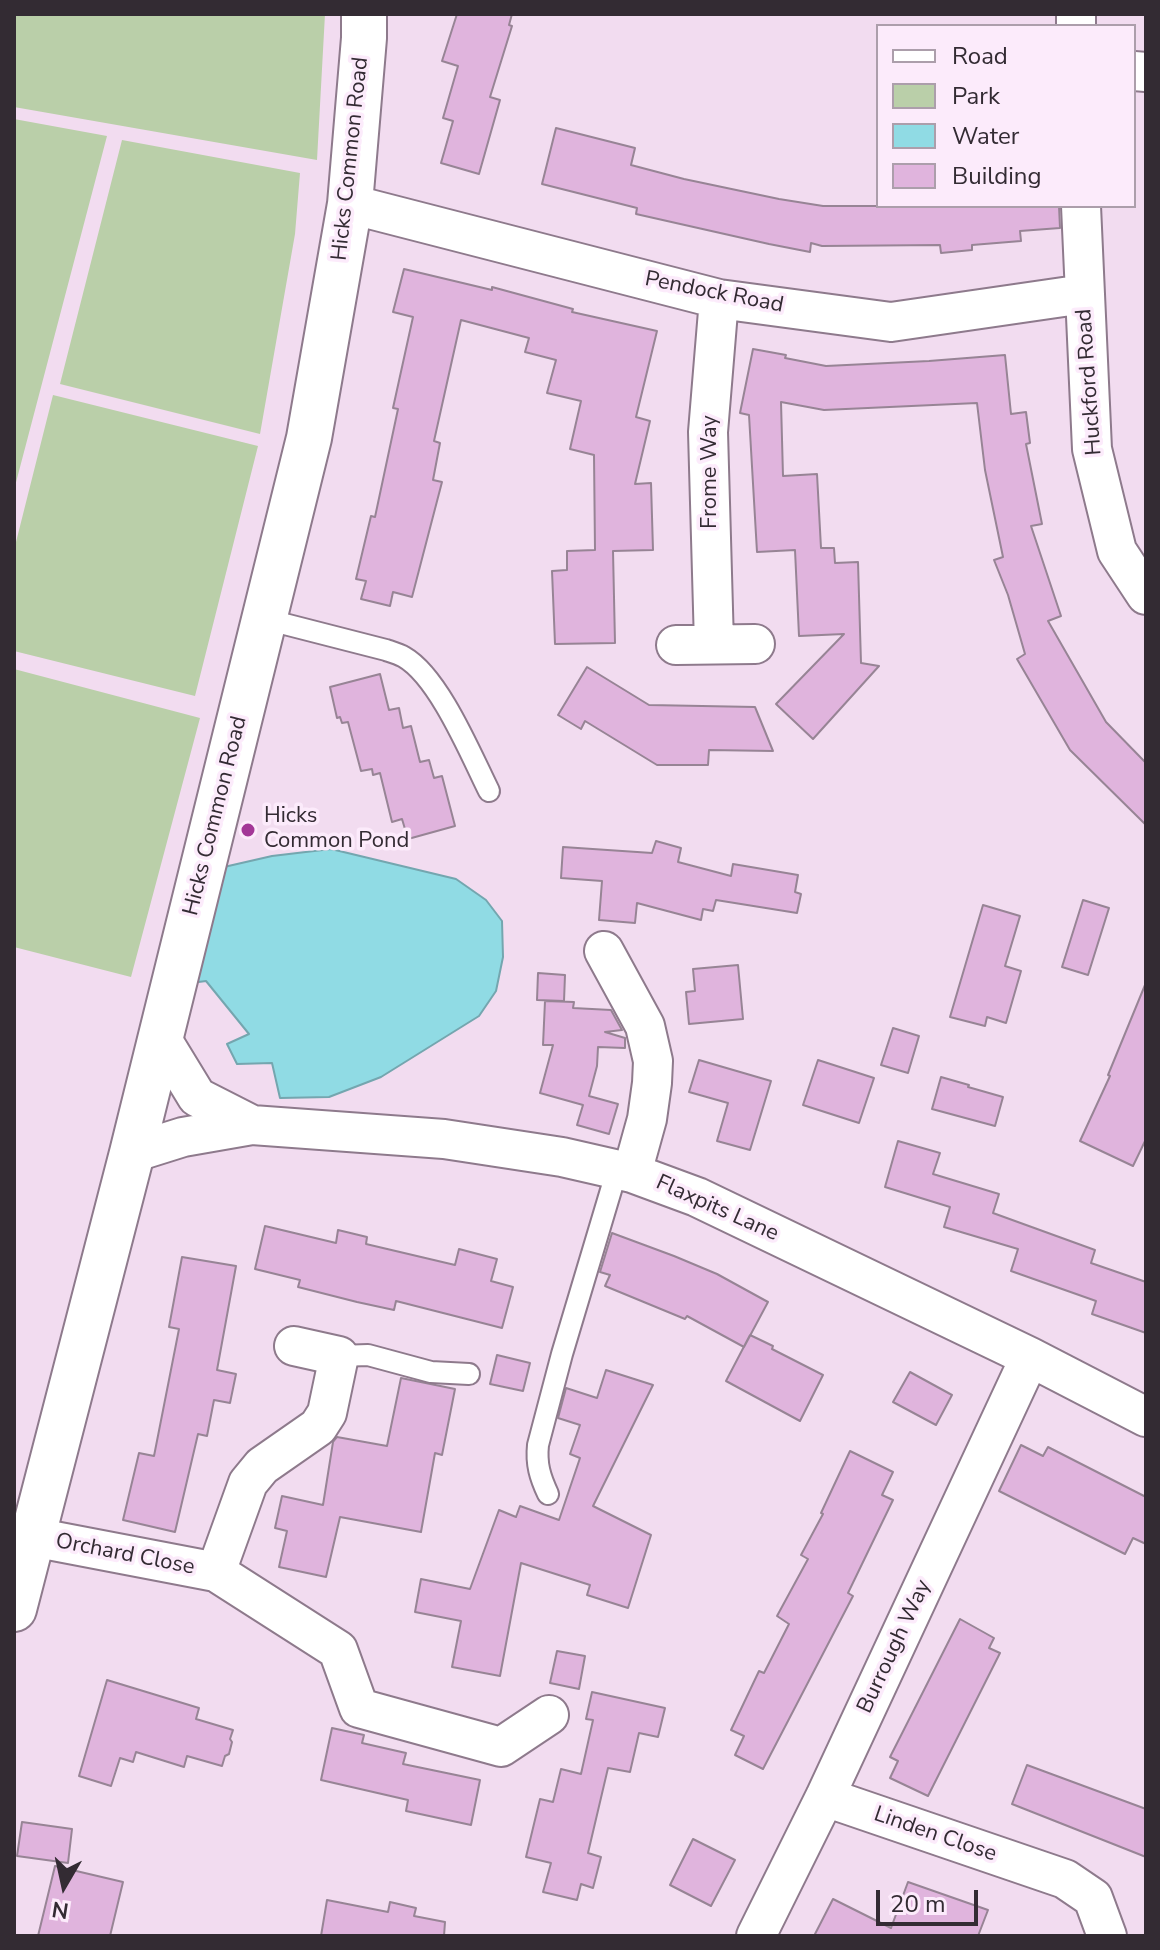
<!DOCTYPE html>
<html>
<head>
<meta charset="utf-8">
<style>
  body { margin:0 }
  #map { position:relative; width:1160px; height:1950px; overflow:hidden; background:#f2dcf0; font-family:"Nunito Sans",sans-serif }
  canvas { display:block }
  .frame { position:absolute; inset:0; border:16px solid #332b33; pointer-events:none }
  .legend { position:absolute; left:876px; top:24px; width:260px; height:184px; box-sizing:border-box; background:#fcebfb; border:2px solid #ac9eab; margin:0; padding:10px 14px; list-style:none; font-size:24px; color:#332b33 }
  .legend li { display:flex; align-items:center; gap:16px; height:40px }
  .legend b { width:40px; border:2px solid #ac9eab }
  .north { position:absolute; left:24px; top:1846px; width:80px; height:80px; -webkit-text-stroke:6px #fcebfb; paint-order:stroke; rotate:189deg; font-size:22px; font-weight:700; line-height:32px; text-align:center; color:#332b33 }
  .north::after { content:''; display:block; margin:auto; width:28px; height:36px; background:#332b33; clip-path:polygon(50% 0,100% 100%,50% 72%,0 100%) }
  .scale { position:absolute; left:876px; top:1890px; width:102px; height:36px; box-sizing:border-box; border:4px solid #332b33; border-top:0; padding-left:10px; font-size:24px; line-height:28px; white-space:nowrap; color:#332b33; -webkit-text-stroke:6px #fcebfb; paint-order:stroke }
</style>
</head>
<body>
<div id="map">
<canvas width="1160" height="1950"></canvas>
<div class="frame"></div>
<ul class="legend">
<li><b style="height:10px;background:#fff"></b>Road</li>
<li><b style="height:22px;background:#bacfa9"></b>Park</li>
<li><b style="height:22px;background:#90dbe4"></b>Water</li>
<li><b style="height:22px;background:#e0b4dd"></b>Building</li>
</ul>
<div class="north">N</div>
<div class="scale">20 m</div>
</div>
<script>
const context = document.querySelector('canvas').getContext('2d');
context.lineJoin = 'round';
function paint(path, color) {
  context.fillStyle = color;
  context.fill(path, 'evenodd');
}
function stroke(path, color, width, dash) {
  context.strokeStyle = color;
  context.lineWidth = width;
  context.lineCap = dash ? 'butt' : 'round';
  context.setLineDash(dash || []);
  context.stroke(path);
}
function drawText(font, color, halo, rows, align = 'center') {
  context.font = font + ' "Nunito Sans",sans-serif';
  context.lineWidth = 7;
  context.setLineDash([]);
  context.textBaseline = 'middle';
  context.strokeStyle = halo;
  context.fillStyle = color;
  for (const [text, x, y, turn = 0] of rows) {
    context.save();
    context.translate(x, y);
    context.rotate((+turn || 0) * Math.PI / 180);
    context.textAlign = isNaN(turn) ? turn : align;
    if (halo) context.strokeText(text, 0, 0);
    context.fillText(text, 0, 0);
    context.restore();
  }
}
const green = new Path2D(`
  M 14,14 L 325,14 L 317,160 L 14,107 Z
  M 14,119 L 107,136 L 14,490 Z
  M 122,140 L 300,173 L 295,234 L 260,434 L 60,384 Z
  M 53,395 L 258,446 L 195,696 L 14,651 L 14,550 Z
  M 14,669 L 200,718 L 131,977 L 14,947 Z`);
const water = new Path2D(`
  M 331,849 L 456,879 L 486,900 L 502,921 L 503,957 L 496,991 L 479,1016 L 381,1077 L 329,1097 L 280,1098 L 272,1063 L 237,1064 L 227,1044 L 249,1034 L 206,981 L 191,983 L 224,867 L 272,856 Z`);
const building = new Path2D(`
  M 457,14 L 512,14 L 509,25 L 512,26 L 490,97 L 500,100 L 479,174 L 441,163 L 453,121 L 443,118 L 458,66 L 442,61 Z
  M 556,128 L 635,148 L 631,165 L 684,179 L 779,199 L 823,206 L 1059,206 L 1060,228 L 1020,231 L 1021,241 L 972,245 L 972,250 L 941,253 L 940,245 L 822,246 L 811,243 L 810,252 L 769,244 L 636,214 L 637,208 L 542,184 Z
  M 404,269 L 492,290 L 492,287 L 573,309 L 572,312 L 657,331 L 636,417 L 650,421 L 635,484 L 651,483 L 653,550 L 613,551 L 615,643 L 555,644 L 552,571 L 567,570 L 567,551 L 595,550 L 594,455 L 570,449 L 581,401 L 547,393 L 556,360 L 525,352 L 529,338 L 461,320 L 434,441 L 440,443 L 433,480 L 442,482 L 412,597 L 393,592 L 390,606 L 361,599 L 366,581 L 356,579 L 371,516 L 375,517 L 398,409 L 393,408 L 413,317 L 393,312 Z
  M 753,349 L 786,355 L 785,358 L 826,366 L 929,361 L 1005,355 L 1011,414 L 1026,412 L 1030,443 L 1026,444 L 1042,524 L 1031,526 L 1061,616 L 1048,621 L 1106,722 L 1146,763 L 1146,825 L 1070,750 L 1017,659 L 1025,654 L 1008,595 L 994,560 L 1003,557 L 985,470 L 977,403 L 824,410 L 781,402 L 783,476 L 817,474 L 821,548 L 834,548 L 835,563 L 858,562 L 861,663 L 879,666 L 813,739 L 776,704 L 844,634 L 799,636 L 795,550 L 757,552 L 749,415 L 740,413 Z
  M 587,667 L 649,705 L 755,707 L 773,751 L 709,750 L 708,765 L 657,765 L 585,721 L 581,729 L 558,715 Z
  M 380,674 L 389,710 L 399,708 L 403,728 L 411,726 L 420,762 L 429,760 L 434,778 L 442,776 L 455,826 L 408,839 L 402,819 L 392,822 L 380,773 L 373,775 L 372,769 L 361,771 L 348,722 L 342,723 L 340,717 L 337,718 L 330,687 Z
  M 656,841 L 681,848 L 678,862 L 731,876 L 733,864 L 798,875 L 795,892 L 801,894 L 797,913 L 716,900 L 713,911 L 703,909 L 701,920 L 637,903 L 635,923 L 599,920 L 602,881 L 561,878 L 563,847 L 652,853 Z
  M 1083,900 L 1109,908 L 1088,975 L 1062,967 Z
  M 983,905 L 1020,916 L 1005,966 L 1021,971 L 1006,1023 L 987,1017 L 985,1026 L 950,1017 Z
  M 738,965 L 743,1019 L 689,1024 L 686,992 L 695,991 L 693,969 Z
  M 538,973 L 565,975 L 564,1001 L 537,1000 Z
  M 1145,985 L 1146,1139 L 1133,1166 L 1080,1141 L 1110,1076 L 1108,1075 Z
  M 545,1001 L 574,1002 L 573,1008 L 611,1010 L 622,1030 L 605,1032 L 625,1038 L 625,1048 L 598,1047 L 597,1066 L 589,1096 L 618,1104 L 609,1134 L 577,1125 L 583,1105 L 540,1093 L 553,1045 L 543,1045 Z
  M 893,1028 L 919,1036 L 908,1073 L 881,1065 Z
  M 699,1060 L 771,1081 L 750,1150 L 717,1141 L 728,1103 L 689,1092 Z
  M 818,1060 L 874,1078 L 859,1123 L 803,1105 Z
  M 941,1077 L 969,1085 L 968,1087 L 1003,1097 L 995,1126 L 932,1109 Z
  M 898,1141 L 940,1153 L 933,1174 L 999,1194 L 993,1213 L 1095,1250 L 1091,1263 L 1146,1282 L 1146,1333 L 1092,1314 L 1096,1301 L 1011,1271 L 1018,1249 L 944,1227 L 950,1207 L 885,1187 Z
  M 265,1226 L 336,1243 L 338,1230 L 367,1237 L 366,1244 L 455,1265 L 459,1249 L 497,1259 L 491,1281 L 513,1287 L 502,1328 L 396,1301 L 394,1310 L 357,1302 L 298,1287 L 300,1280 L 255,1269 Z
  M 612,1233 L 674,1256 L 717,1274 L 768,1302 L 744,1347 L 687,1316 L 685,1319 L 605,1286 L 610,1275 L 600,1272 Z
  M 182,1257 L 236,1266 L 217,1370 L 236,1374 L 230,1403 L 214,1400 L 207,1436 L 198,1434 L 175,1532 L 123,1520 L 139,1453 L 154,1456 L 179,1329 L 169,1327 Z
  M 750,1335 L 773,1346 L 772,1349 L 823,1375 L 800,1421 L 726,1381 Z
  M 497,1355 L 530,1363 L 523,1391 L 490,1384 Z
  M 606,1370 L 653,1385 L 593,1506 L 651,1535 L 628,1608 L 587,1595 L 590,1585 L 521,1563 L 500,1676 L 452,1667 L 461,1621 L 415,1612 L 421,1579 L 470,1589 L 499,1510 L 516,1517 L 520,1506 L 559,1520 L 580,1458 L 570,1454 L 580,1425 L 558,1418 L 566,1388 L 597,1398 Z
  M 910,1372 L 952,1395 L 936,1425 L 893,1402 Z
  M 401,1378 L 455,1389 L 442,1455 L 435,1453 L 421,1532 L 340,1517 L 326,1577 L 279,1567 L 287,1531 L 275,1528 L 282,1496 L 323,1505 L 333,1442 L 337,1437 L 387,1446 Z
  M 1021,1445 L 1043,1456 L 1048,1447 L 1146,1497 L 1146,1544 L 1133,1538 L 1125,1554 L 999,1491 Z
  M 850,1451 L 893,1472 L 882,1495 L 893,1500 L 848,1593 L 853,1596 L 763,1769 L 735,1755 L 744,1736 L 731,1730 L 759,1671 L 764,1673 L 789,1624 L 777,1616 L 808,1559 L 801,1555 L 823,1514 L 821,1513 Z
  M 960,1619 L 994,1638 L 989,1648 L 1000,1653 L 928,1796 L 890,1778 L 898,1761 L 890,1757 Z
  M 557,1651 L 585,1656 L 579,1689 L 550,1683 Z
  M 107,1680 L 199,1708 L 196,1719 L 233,1730 L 230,1739 L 232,1742 L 229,1754 L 225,1756 L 222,1766 L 187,1756 L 184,1767 L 136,1752 L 133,1762 L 120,1758 L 111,1786 L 79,1776 Z
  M 592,1692 L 665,1708 L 658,1737 L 639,1733 L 630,1772 L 608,1768 L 588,1853 L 601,1857 L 593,1888 L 581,1884 L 577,1900 L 543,1892 L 551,1863 L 526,1857 L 540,1799 L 553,1802 L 561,1769 L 581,1774 L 593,1720 L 586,1719 Z
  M 332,1728 L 364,1735 L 362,1743 L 406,1753 L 403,1764 L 480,1780 L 471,1825 L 406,1811 L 408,1800 L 321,1780 Z
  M 1027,1765 L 1146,1809 L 1146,1857 L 1012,1804 Z
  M 22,1822 L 72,1829 L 68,1863 L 17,1856 Z
  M 693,1839 L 735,1860 L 711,1906 L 670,1885 Z
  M 55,1866 L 123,1882 L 110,1936 L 38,1936 Z
  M 908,1882 L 988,1910 L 978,1936 L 814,1936 L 833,1899 L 891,1928 Z
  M 327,1900 L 388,1912 L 390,1902 L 416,1908 L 414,1916 L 445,1922 L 444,1936 L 321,1936 Z`);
const service = new Path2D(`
  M 265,619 L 386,650 C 392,652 399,654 404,657 C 439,677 471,755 489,791
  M 339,1356 L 368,1355 L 431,1372 L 469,1374
  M 548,1494 C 540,1477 536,1464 538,1445 L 562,1354 L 617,1170`);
const minor = new Path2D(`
  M 1076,14 L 1076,26
  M 1134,71 L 1146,72
  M 350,204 L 719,299 L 891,322 L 1084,294
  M 1081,206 L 1092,449 L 1117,551 L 1146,595
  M 714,644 L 708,432 L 719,299
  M 676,645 L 755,644
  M 604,951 L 645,1026 L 653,1061 L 652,1083 L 647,1119 L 632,1173
  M 161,1038 L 197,1097 L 252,1125
  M 132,1153 L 183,1137 L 252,1125 L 444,1139 L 562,1157 L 632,1173 L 697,1197 L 1030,1357 L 1146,1417
  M 33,1537 L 216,1572 L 338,1650 L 359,1708 L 501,1747 L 549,1715
  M 216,1572 L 248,1483 L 262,1466 L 318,1427 L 327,1413 L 339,1356 L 294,1346
  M 825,1797 L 1065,1879 L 1093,1898 L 1107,1936
  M 756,1936 L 825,1797 L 1030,1357`);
const tertiary = new Path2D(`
  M 14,1609 L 132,1153 L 309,438 L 350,204 L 364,38 L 364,14`);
const markers = [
  [248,830,8,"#a33797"]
];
const streetNames = [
  ["Hicks Common Road",351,159,-84],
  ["Pendock Road",714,293,11],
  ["Huckford Road",1090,382,-94],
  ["Frome Way",711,472,-90],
  ["Hicks Common Road",216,816,-76],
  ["Flaxpits Lane",717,1209,24],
  ["Orchard Close",125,1555,11],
  ["Burrough Way",895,1647,-65],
  ["Linden Close",935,1835,19]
];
const poiNames = [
  ["Hicks",264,817],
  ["Common Pond",264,842]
];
paint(green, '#bacfa9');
paint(water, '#90dbe4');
stroke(water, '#74a6af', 2);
paint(building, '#e0b4dd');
stroke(building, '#978495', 2);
stroke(service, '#8e7a8c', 24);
stroke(minor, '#8e7a8c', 42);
stroke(tertiary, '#8e7a8c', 48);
stroke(service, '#fff', 20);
stroke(minor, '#fff', 38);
stroke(tertiary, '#fff', 44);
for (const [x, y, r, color] of markers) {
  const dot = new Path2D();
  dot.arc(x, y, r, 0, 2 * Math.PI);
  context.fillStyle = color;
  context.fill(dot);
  stroke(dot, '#fcebfb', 3);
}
drawText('22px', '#332b33', '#fcebfb', streetNames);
drawText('22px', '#332b33', '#fcebfb', poiNames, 'left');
</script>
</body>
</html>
